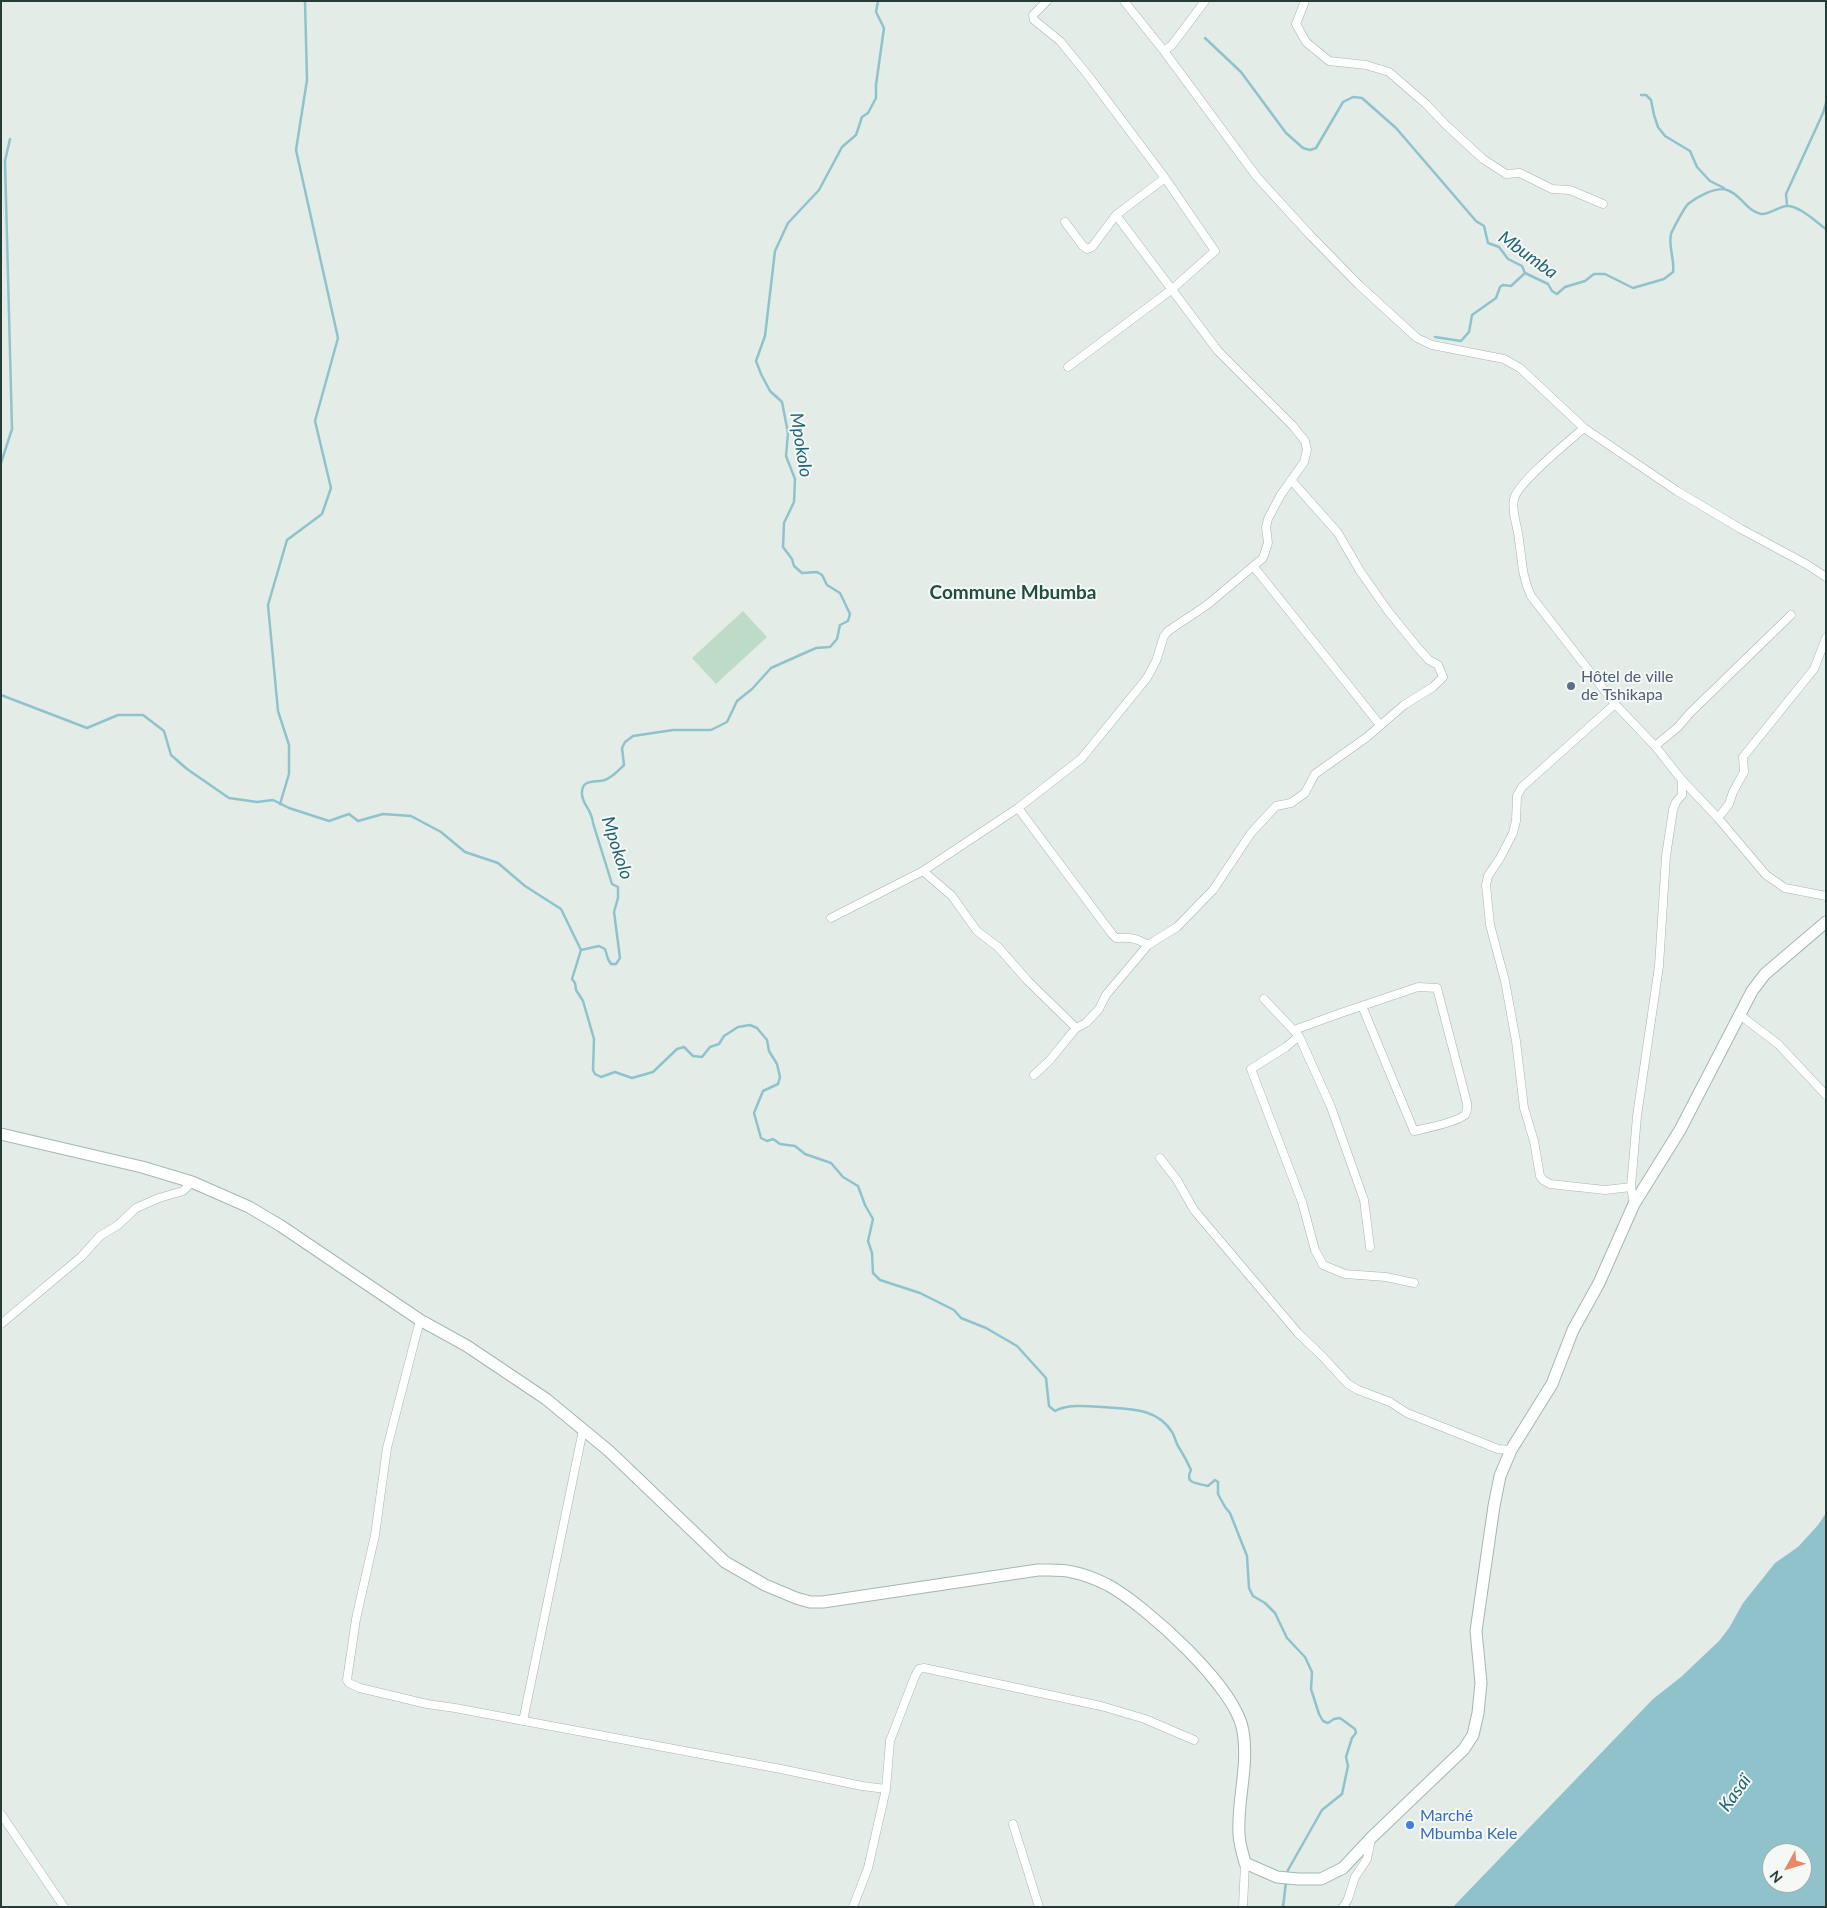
<!DOCTYPE html>
<html>
<head>
<meta charset="utf-8">
<style>
  body { margin:0 }
  #map { position:relative; width:1827px; height:1908px; overflow:hidden; background:#e4ece8; font-family:Lato,sans-serif }
  canvas { display:block }
  .frame { position:absolute; inset:0; border:2px solid #253c36; pointer-events:none }
  .north { position:absolute; left:1762px; top:1843px; width:50px; height:50px; box-sizing:border-box; background:#f4f9f6; border:1px solid #a1ada9; border-radius:50%; rotate:231deg; font-size:14px; font-weight:700; line-height:20px; text-align:center; color:#253c36 }
  .north::after { content:''; display:block; margin:auto; width:18px; height:22px; background:#e78967; clip-path:polygon(50% 0,100% 100%,50% 72%,0 100%) }
</style>
</head>
<body>
<div id="map">
<canvas width="1827" height="1908"></canvas>
<div class="frame"></div>
<div class="north">N</div>
</div>
<script>
const context = document.querySelector('canvas').getContext('2d');
context.lineJoin = 'round';
function paint(path, color) {
  context.fillStyle = color;
  context.fill(path, 'evenodd');
}
function stroke(path, color, width, dash) {
  context.strokeStyle = color;
  context.lineWidth = width;
  context.lineCap = dash ? 'butt' : 'round';
  context.setLineDash(dash || []);
  context.stroke(path);
}
function drawText(font, color, halo, rows, align = 'center') {
  context.font = font + ' Lato,sans-serif';
  context.lineWidth = 4;
  context.setLineDash([]);
  context.textBaseline = 'middle';
  context.strokeStyle = halo;
  context.fillStyle = color;
  for (const [text, x, y, turn = 0] of rows) {
    context.save();
    context.translate(x, y);
    context.rotate((+turn || 0) * Math.PI / 180);
    context.textAlign = isNaN(turn) ? turn : align;
    if (halo) context.strokeText(text, 0, 0);
    context.fillText(text, 0, 0);
    context.restore();
  }
}
const green = new Path2D(`
  M 743,611 L 767,637 L 716,684 L 692,658 Z`);
const water = new Path2D(`
  M 1826,1513 L 1826,1907 L 1453,1907 L 1653,1699 L 1681,1677 L 1719,1641 L 1729,1628 L 1743,1603 L 1775,1563 L 1798,1547 L 1818,1525 ZM 1772,1853 L 1802,1853 L 1802,1883 L 1772,1883 Z`);
const stream = new Path2D(`
  M 1205,38 L 1241,72 L 1286,133 L 1303,148 L 1310,150 L 1316,148 L 1343,102 L 1353,97 L 1362,98 L 1396,128 L 1476,221 L 1484,226 L 1488,243 L 1499,247 L 1508,259 L 1522,266 L 1525,273 L 1548,284 L 1552,291 L 1557,294 L 1565,287 L 1585,281 L 1594,274 L 1605,274 L 1633,288 L 1664,279 L 1673,272 C 1675,259 1668,248 1671,234 C 1673,229 1684,208 1688,204 C 1697,197 1716,186 1727,190 C 1741,194 1746,211 1761,214 C 1769,215 1778,207 1786,206 C 1799,205 1816,222 1826,229
  M 1641,95 L 1646,95 L 1651,100 L 1654,115 L 1658,127 L 1665,136 L 1690,151 L 1697,167 L 1710,181 L 1724,188
  M 1787,205 L 1786,194 L 1823,113 L 1826,103
  M 1435,337 L 1461,341 L 1469,332 L 1472,315 L 1496,298 L 1500,287 L 1503,285 L 1511,286 L 1525,273
  M 1,463 L 12,429 L 5,161 L 10,139
  M 1,695 L 87,728 L 118,715 L 143,715 L 164,731 L 171,755 L 187,769 L 229,798 L 257,802 L 273,800 L 289,808 L 329,821 L 349,814 L 358,821 L 383,814 L 411,816 L 441,832 L 465,852 L 498,863 L 525,886 L 561,909 L 581,950 L 572,979 L 575,983 L 576,990 L 583,1001 L 594,1039 L 593,1070 L 595,1074 L 601,1077 L 615,1072 L 632,1078 L 653,1072 L 677,1049 L 684,1047 L 693,1056 L 702,1057 L 710,1047 L 719,1044 L 724,1036 L 738,1027 L 750,1025 L 757,1028 L 767,1040 L 769,1051 L 777,1064 L 780,1077 L 778,1084 L 763,1091 L 754,1113 L 761,1138 L 767,1141 L 773,1139 L 780,1144 L 795,1146 L 805,1154 L 831,1163 L 843,1177 L 858,1186 L 865,1205 L 873,1219 L 868,1241 L 872,1253 L 873,1273 L 880,1280 L 920,1293 L 954,1310 L 961,1318 L 986,1328 L 1017,1346 L 1046,1378 L 1049,1406 L 1055,1411 C 1068,1404 1087,1406 1102,1407 C 1127,1409 1157,1407 1172,1432 C 1175,1436 1175,1441 1178,1446 C 1183,1454 1187,1461 1191,1470 C 1184,1484 1197,1483 1208,1486 L 1215,1480 L 1218,1482 L 1218,1494 L 1225,1507 L 1230,1513 L 1247,1556 L 1249,1588 L 1253,1596 L 1265,1603 L 1275,1613 L 1287,1638 L 1305,1657 L 1312,1672 L 1311,1689 L 1319,1714 L 1323,1721 L 1328,1723 L 1334,1719 L 1340,1718 L 1355,1729 L 1356,1733 L 1352,1738 L 1346,1757 L 1348,1766 L 1342,1794 L 1322,1810 L 1288,1870 L 1287,1874
  M 280,804 L 289,774 L 289,745 L 278,711 L 268,605 L 287,540 L 322,514 L 331,488 L 315,421 L 338,338 L 296,150 L 307,80 L 305,1
  M 581,950 L 599,946 L 605,949 L 608,959 L 611,964 L 616,964 L 620,958 L 614,912 L 618,898 L 618,887 L 612,884 L 593,823 C 592,810 582,804 582,794 C 581,778 596,783 605,780 C 613,777 619,770 624,765 L 622,748 L 625,742 L 633,736 L 673,730 L 711,730 L 727,722 L 737,701 L 752,689 L 771,668 L 816,648 L 830,647 L 837,639 L 840,625 L 848,621 L 850,614 L 840,593 L 827,585 L 822,575 L 817,572 L 802,573 L 794,566 L 792,559 L 783,547 L 784,523 L 794,502 L 795,479 L 786,456 L 788,433 L 782,402 L 770,391 L 761,374 L 756,361 L 765,336 L 775,251 L 788,223 L 819,190 L 842,147 L 856,135 L 862,117 L 868,113 L 876,98 L 876,85 L 884,28 L 876,12 L 878,1
  M 1283,1907 L 1286,1882`);
const street = new Path2D(`
  M 1047,1 L 1033,15 L 1034,20 L 1060,41 L 1087,74 L 1165,178 L 1215,251 L 1171,290 L 1068,367
  M 1124,1 L 1164,51 L 1257,177 L 1309,234 L 1359,285 L 1417,338 L 1432,345 L 1504,359 L 1520,368 L 1584,428 L 1677,491 L 1741,529 L 1806,564 L 1826,577
  M 1305,1 L 1296,24 L 1306,42 L 1329,61 L 1366,65 L 1389,72 L 1426,104 L 1446,125 L 1483,159 L 1506,174 L 1520,173 L 1552,189 L 1570,190 L 1603,204
  M 1164,51 L 1172,45 L 1205,1
  M 1065,222 L 1083,246 L 1087,249 L 1092,247 L 1116,215 L 1165,178
  M 1584,428 C 1569,441 1517,483 1514,499 C 1511,511 1518,527 1519,540 C 1522,560 1522,577 1531,596 L 1615,704 L 1655,746 L 1682,780 L 1718,818 L 1766,875 L 1785,888 L 1826,896
  M 1254,567 L 1380,725
  M 1615,704 L 1522,787 L 1517,796 L 1516,821 L 1513,833 L 1500,858 L 1488,876 L 1486,885 L 1490,925 L 1505,981 L 1516,1041 L 1524,1108 L 1534,1141 L 1540,1176 L 1543,1180 L 1550,1184 L 1605,1190 L 1631,1187
  M 1655,746 L 1678,727 L 1690,713 L 1791,615
  M 1018,808 L 1112,934 L 1116,938 C 1130,937 1136,938 1148,945
  M 1718,818 L 1729,804 L 1733,792 L 1744,772 L 1743,757 L 1814,669 L 1826,638
  M 923,871 L 952,896 L 977,931 L 998,947 L 1028,981 L 1076,1028
  M 831,918 L 923,871 L 1018,808 L 1081,759 L 1147,678 L 1156,661 L 1164,636 L 1168,631 L 1207,605 L 1263,558 L 1268,543 L 1266,527 L 1268,519 L 1280,496 L 1304,462 L 1307,450 L 1305,441 L 1293,426 L 1218,351 L 1116,215
  M 1264,999 L 1299,1036 L 1331,1107 L 1364,1200 L 1370,1247
  M 1740,1015 L 1778,1044 L 1826,1095
  M 1294,1030 L 1341,1013 L 1418,987 L 1437,988 L 1467,1103 C 1467,1107 1468,1111 1465,1115 C 1455,1123 1427,1128 1414,1131 L 1362,1006
  M 1299,1036 L 1286,1047 L 1251,1069 L 1302,1202 L 1315,1250 L 1323,1265 L 1345,1274 L 1386,1277 L 1414,1283
  M 1034,1075 L 1049,1061 L 1076,1028 L 1086,1023 L 1099,1009 L 1106,995 L 1148,945 L 1177,927 L 1213,890 L 1251,833 L 1276,806 L 1291,803 L 1305,793 L 1315,774 L 1367,737 L 1404,705 L 1433,687 L 1443,677 L 1438,665 L 1429,660 L 1418,648 L 1388,611 L 1360,571 L 1338,533 L 1291,480
  M 1160,1158 L 1177,1180 L 1194,1210 L 1298,1333 L 1322,1356 L 1348,1384 L 1358,1390 L 1390,1402 L 1407,1413 L 1498,1449 L 1511,1450
  M 1634,1204 L 1631,1187 L 1637,1116 L 1659,966 L 1666,856 L 1673,810 L 1676,802 L 1682,795 L 1682,780
  M 420,1320 L 387,1448 L 375,1535 L 356,1619 L 347,1680 L 349,1683 L 360,1688 L 427,1704 L 455,1708 L 781,1769 L 862,1786 L 886,1789
  M 1,1324 L 81,1257 L 100,1236 L 118,1225 L 136,1208 L 159,1198 L 183,1191 L 192,1182
  M 523,1721 L 583,1430
  M 1,1814 L 64,1907
  M 1013,1824 L 1039,1907
  M 853,1907 L 868,1868 L 886,1789 L 890,1741 L 915,1676 L 919,1669 L 924,1668 L 1101,1706 L 1145,1719 L 1194,1740
  M 1243,1907 L 1245,1863
  M 1343,1907 L 1348,1899 L 1355,1877 L 1367,1859 L 1371,1839`);
const secondary = new Path2D(`
  M 1,1134 L 142,1167 L 192,1182 L 249,1207 L 281,1226 L 420,1320 L 467,1346 L 546,1399 L 609,1451 L 725,1562 L 765,1585 L 796,1598 L 810,1602 L 823,1602 L 1038,1570 C 1049,1570 1062,1569 1072,1572 C 1083,1574 1098,1580 1108,1585 C 1146,1606 1236,1687 1243,1731 C 1249,1766 1237,1800 1239,1834 C 1239,1843 1243,1854 1245,1863 L 1277,1877 L 1298,1879 L 1321,1879 L 1343,1868 L 1372,1837 L 1464,1749 L 1473,1735 L 1478,1713 L 1481,1683 L 1476,1631 L 1494,1506 L 1500,1476 L 1511,1450 L 1552,1384 L 1573,1330 L 1599,1283 L 1634,1204 L 1680,1130 L 1752,991 L 1765,974 L 1826,922`);
const markers = [
  [1571,686,5,"#5c6f8a"],
  [1410,1825,5,"#3f7fe0"]
];
const serviceNames = [
  ["Hôtel de ville",1581,677],
  ["de Tshikapa",1581,695]
];
const shopNames = [
  ["Marché",1420,1816],
  ["Mbumba Kele",1420,1834]
];
const waterNames = [
  ["Mbumba",1528,255,36],
  ["Mpokolo",801,445,81],
  ["Mpokolo",617,848,72],
  ["Kasaï",1735,1793,-54]
];
const quarterNames = [
  ["Commune Mbumba",1013,593]
];
paint(green, '#bedbc7');
paint(water, '#90c2cc');
stroke(stream, '#90c2cc', 2.5);
stroke(street, '#a7b4af', 9);
stroke(secondary, '#a3b7b0', 13);
stroke(street, '#fff', 8);
stroke(secondary, '#fff', 11);
for (const [x, y, r, color] of markers) {
  const dot = new Path2D();
  dot.arc(x, y, r, 0, 2 * Math.PI);
  context.fillStyle = color;
  context.fill(dot);
  stroke(dot, '#f4f9f6', 2);
}
drawText('16px', '#4e5e75', '#f4f9f6', serviceNames, 'left');
drawText('16px', '#366cbe', '#f4f9f6', shopNames, 'left');
drawText('italic 18px', '#236473', '#f4f9f6', waterNames);
drawText('bold 19px', '#224d43', '#f4f9f6', quarterNames);
</script>
</body>
</html>
